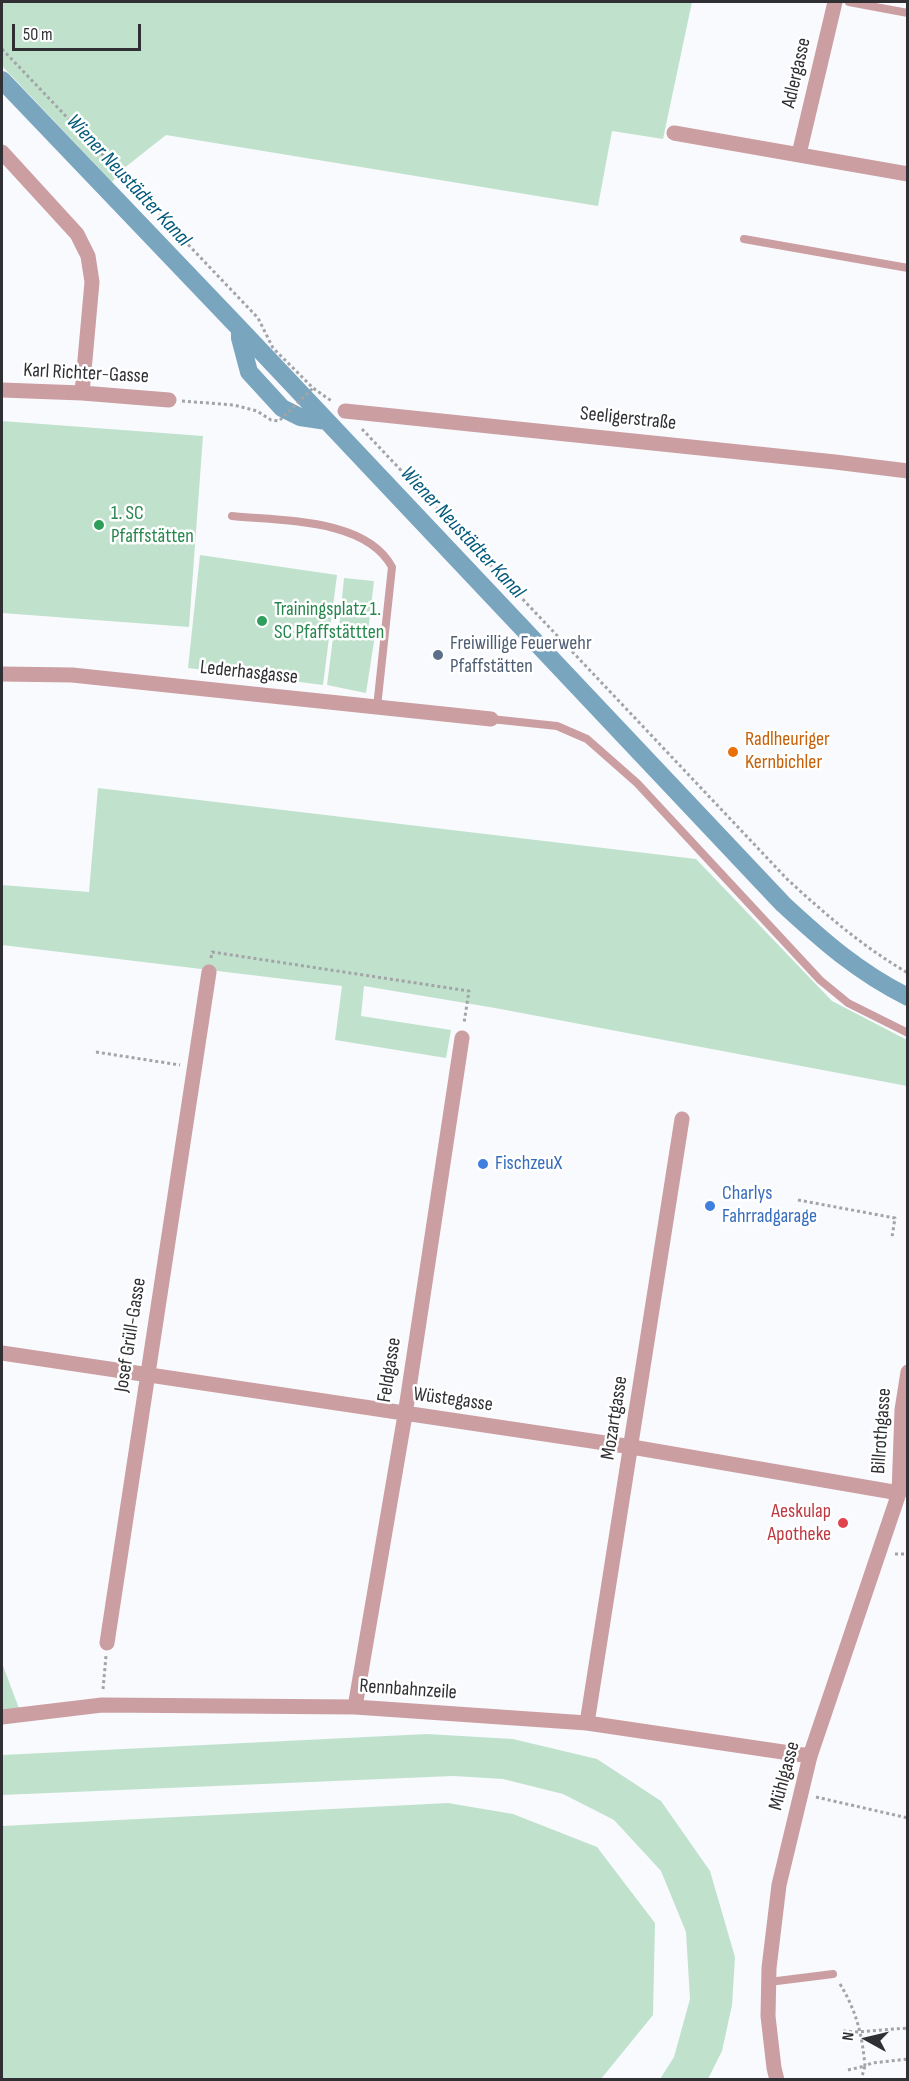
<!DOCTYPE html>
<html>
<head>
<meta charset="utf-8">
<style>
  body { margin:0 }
  #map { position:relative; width:909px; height:2081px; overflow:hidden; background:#f9fafe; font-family:"Sofia Sans Condensed",sans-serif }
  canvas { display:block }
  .frame { position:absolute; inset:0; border:3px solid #303034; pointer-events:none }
  .north { position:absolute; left:837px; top:2009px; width:60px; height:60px; -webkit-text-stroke:4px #fff; paint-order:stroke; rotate:278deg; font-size:16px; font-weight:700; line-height:24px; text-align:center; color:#303034 }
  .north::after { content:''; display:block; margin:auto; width:21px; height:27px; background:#303034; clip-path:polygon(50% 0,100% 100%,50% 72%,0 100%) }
  .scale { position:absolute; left:12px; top:24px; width:129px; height:27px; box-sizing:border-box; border:3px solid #303034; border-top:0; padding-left:8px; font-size:18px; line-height:21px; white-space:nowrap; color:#303034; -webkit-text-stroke:4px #fff; paint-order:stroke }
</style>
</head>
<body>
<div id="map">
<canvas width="909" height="2081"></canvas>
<div class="frame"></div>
<div class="north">N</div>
<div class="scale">50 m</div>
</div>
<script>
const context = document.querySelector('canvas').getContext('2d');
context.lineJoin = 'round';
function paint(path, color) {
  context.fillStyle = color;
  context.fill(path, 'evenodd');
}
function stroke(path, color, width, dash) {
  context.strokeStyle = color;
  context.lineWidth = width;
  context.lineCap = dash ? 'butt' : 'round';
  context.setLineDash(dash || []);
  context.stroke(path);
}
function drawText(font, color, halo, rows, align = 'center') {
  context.font = font + ' "Sofia Sans Condensed",sans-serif';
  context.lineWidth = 5;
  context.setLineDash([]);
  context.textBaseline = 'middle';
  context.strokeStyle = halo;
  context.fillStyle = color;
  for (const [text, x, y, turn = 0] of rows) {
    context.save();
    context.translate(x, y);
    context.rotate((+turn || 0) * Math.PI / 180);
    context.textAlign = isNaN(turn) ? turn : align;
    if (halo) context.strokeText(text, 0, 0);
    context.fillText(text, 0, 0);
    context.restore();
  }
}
const green = new Path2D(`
  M 2,2 L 692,2 L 663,139 L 612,131 L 598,206 L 166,135 L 123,169 L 112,182 L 2,66 Z
  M 2,421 L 203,436 L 189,627 L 2,613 Z
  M 200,555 L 337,575 L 323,685 L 188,668 Z
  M 344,578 L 374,581 L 368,632 L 339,629 Z
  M 334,630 L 375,635 L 366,693 L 327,685 Z
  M 98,788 L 696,859 L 832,1001 L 907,1040 L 907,1086 L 495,1008 L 364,986 L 361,1016 L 451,1030 L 446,1058 L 335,1040 L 342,986 L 2,945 L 2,885 L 89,892 Z
  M 2,1663 L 20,1711 L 2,1713 Z
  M 427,1734 L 513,1739 L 597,1759 L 661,1801 L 710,1871 L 735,1957 L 732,2005 L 722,2051 L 708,2079 L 660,2079 L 674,2057 L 690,1999 L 686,1932 L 661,1871 L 614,1820 L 563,1794 L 503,1779 L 453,1776 L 2,1795 L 2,1755 Z
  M 448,1803 L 513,1814 L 597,1847 L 655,1923 L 653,2015 L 601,2079 L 2,2079 L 2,1826 Z`);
const canal = new Path2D(`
  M 2,80 L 240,329 L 783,904 C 823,941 858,972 908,997
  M 240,329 L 240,338 L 249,372 L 282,408 L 300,417 L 327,421`);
const path = new Path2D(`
  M 2,49 L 258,318 L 273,348 L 313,388 L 333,402
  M 182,401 L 234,405 L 257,411 L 271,420 L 279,421 L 313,388
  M 362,429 L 787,879 C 825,914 863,947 908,973
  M 211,958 L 212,952 L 469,991 L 464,1023
  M 96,1052 L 180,1065
  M 798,1200 L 895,1218 L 892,1237
  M 895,1554 L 908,1554
  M 103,1689 L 106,1656
  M 816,1797 L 908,1818
  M 840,1984 C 857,2012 862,2035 865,2066 L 872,2063 L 908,2059
  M 843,2031 L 856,2032 L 908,2028
  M 848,2070 L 865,2066 L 861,2080`);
const service = new Path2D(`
  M 849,2 L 908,13
  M 744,239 L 908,268
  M 232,516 C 281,521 366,518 392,567 L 377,707
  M 491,719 L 557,726 L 587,739 L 637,783 L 820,980 L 848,1003 L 908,1033
  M 769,1982 L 833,1974`);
const minor = new Path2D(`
  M 674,133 L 908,174
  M 2,152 L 77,234 L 88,256 L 92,282 L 82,393
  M 799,154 L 835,2
  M 2,390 L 82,393 L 169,400
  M 345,411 L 835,462 L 908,471
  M 2,674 L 72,675 L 491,719
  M 2,1353 L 632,1447 L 899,1493 L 902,1410 L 908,1372
  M 107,1643 L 209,972
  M 355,1707 L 405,1415 L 462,1038
  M 2,1717 L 102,1705 L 355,1707 L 587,1723 L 810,1756
  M 587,1723 L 682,1119`);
const tertiary = new Path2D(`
  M 777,2080 L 774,2068 L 768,2016 L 769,1968 L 779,1885 L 810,1756 L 899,1493 L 908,1480`);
const markers = [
  [99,525,6,"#2e9e5b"],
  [262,621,6,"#2e9e5b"],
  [438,655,6,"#5c6f8a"],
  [733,752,6,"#e8710a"],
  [483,1164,6,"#3f7fe0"],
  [710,1206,6,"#3f7fe0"],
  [843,1523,6,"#e0444e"]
];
const streetNames = [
  ["Adlergasse",797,73,-77],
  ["Karl Richter-Gasse",86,374,3],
  ["Seeligerstraße",628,419,6],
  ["Lederhasgasse",249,673,6],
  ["Josef Grüll-Gasse",131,1335,-81],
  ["Feldgasse",390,1370,-81],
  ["Wüstegasse",453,1400,8],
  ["Mozartgasse",615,1418,-81],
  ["Billrothgasse",882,1431,-86],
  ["Rennbahnzeile",408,1690,4],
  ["Mühlgasse",785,1776,-75]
];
const leisureNames = [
  ["1. SC",111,514],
  ["Pfaffstätten",111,537],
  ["Trainingsplatz 1.",274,610],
  ["SC Pfaffstättten",274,633]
];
const serviceNames = [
  ["Freiwillige Feuerwehr",450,644],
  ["Pfaffstätten",450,667]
];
const foodNames = [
  ["Radlheuriger",745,740],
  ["Kernbichler",745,763]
];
const shopNames = [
  ["FischzeuX",495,1164],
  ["Charlys",722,1194],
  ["Fahrradgarage",722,1217]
];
const healthNames = [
  ["Aeskulap",831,1512],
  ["Apotheke",831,1535]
];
const waterNames = [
  ["Wiener Neustädter Kanal",128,181,47],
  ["Wiener Neustädter Kanal",462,533,47]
];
paint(green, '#c0e2cd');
stroke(canal, '#79a5be', 18);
stroke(path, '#a3a4a8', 3, [3, 3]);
stroke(service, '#cb9ea2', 8);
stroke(minor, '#cb9ea2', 15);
stroke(tertiary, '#cb9ea2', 15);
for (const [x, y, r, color] of markers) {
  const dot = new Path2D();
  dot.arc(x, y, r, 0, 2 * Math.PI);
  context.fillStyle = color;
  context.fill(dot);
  stroke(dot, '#fff', 2);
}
drawText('20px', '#303034', '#fff', streetNames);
drawText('20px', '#27864d', '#fff', leisureNames, 'left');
drawText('20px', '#4e5e75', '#fff', serviceNames, 'left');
drawText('20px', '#c56008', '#fff', foodNames, 'left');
drawText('20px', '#366cbe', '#fff', shopNames, 'left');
drawText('20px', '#be3a42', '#fff', healthNames, 'right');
drawText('italic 21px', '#02597b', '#fff', waterNames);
</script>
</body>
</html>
